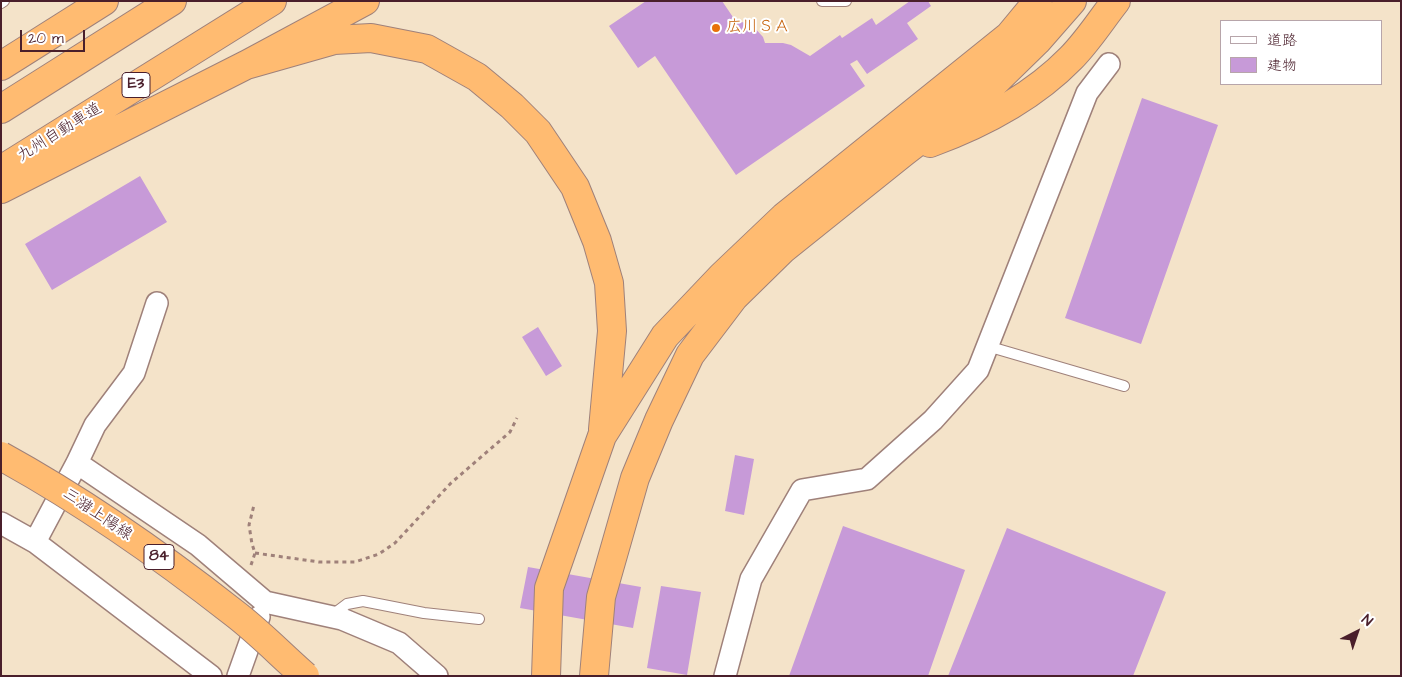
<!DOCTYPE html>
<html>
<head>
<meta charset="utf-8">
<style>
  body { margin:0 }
  #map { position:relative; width:1402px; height:677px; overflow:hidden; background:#f4e3c9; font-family:"Architects Daughter","Klee One",sans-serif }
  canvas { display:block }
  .frame { position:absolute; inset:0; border:2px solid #4a1f2b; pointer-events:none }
  .legend { position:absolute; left:1220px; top:20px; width:162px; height:65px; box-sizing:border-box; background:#fff; border:1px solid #b7a5aa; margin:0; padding:6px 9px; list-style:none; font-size:15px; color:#4a1f2b }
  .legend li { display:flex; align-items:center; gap:10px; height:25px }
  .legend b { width:25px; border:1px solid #b7a5aa }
  .north { position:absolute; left:1332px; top:607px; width:50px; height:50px; -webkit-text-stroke:4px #fff; paint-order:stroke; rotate:41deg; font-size:14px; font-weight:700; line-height:20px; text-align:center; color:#4a1f2b }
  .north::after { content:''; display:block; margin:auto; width:18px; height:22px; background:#4a1f2b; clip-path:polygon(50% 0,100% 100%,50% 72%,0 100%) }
  .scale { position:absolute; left:20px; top:30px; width:65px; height:22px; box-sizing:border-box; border:2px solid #4a1f2b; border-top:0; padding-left:6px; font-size:15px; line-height:18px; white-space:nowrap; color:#4a1f2b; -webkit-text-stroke:4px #fff; paint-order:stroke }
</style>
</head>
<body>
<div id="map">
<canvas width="1402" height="677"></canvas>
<div class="frame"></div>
<ul class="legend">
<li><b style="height:6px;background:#fff"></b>道路</li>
<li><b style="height:14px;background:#c79ad8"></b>建物</li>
</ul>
<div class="north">N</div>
<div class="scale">20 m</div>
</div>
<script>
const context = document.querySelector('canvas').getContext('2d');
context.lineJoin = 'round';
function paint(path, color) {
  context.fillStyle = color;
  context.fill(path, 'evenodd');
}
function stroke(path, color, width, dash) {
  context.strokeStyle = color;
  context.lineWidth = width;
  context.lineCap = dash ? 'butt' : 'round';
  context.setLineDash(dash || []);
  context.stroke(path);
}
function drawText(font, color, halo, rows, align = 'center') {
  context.font = font + ' "Architects Daughter","Klee One",sans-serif';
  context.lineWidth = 4;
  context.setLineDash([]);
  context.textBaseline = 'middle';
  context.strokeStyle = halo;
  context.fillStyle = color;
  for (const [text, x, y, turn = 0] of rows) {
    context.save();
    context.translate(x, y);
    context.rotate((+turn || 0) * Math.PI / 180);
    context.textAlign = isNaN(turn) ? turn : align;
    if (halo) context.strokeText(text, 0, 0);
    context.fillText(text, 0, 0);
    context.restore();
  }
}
const building = new Path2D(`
  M 646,1 L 722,1 L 737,23 L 742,22 L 753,26 L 763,37 L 765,43 L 783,43 L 791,45 L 810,56 L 840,35 L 842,38 L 872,18 L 876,25 L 910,1 L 928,1 L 931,6 L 907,23 L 918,39 L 867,74 L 857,60 L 850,64 L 865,86 L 736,175 L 655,56 L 638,68 L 609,26 Z
  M 1142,98 L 1218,125 L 1141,344 L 1065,318 Z
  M 140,176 L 167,222 L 52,290 L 25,244 Z
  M 538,327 L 562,366 L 546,376 L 522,337 Z
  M 735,455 L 754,459 L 744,515 L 725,511 Z
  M 843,526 L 965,570 L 928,676 L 789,676 Z
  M 1007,528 L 1166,592 L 1133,676 L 948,676 Z
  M 528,567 L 641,587 L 633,628 L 520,608 Z
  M 661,586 L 701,592 L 687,675 L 647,668 Z`);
const path = new Path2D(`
  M 255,553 L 319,562 L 355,562 L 379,554 L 395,543 L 451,483 L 510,432 L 517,418
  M 251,565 L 255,553 L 252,544 L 249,525 L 254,505`);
const service = new Path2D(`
  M 822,1 L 846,1
  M 1,3 L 4,1
  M 987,346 L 1124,386
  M 331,616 L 347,604 L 363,601 L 424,613 L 479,619`);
const minor = new Path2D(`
  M 77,463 L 198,545 L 265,602 L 342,619 L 399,643 L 437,676
  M 1,523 L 35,542 L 211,676
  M 35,542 L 77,463 L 95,425 L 134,373 L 157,303
  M 238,676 L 259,617
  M 725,676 L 751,579 L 802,490 L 867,479 L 933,420 L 978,370 L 1087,93 L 1109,64`);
const motorway = new Path2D(`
  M 246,65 L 334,40 L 371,38 L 427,49 L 477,77 L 512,106 L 538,132 L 575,187 L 597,241 L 609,283 L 612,331 L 603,429
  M 1,66 L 104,1
  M 1,109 L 172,1
  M 930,143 C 982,124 1032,98 1071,58 C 1088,41 1101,20 1116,1
  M 1,170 L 272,1
  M 1,189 L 246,65 L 365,1
  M 546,676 L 549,588 L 602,436 L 665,336 L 722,276 L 784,217 L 1009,36 L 1038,1
  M 594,676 L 601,597 L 635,478 L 659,420 L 690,355 L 734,297 L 783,249 L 904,152 L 995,82 L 1037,41 L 1072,1`);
const primaryBridge = new Path2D(`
  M 1,456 C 83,501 160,555 234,613 C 259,632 281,655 305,676`);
const markers = [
  [716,28,5,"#e8710a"]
];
const shields = [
  [136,85,28],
  [159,557,30]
];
const shieldNames = [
  ["E3",136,85],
  ["84",159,557]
];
const foodNames = [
  ["広川ＳＡ",726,28]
];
const streetNames = [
  ["九州自動車道",60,133,-32],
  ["三潴上陽線",97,515,34]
];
paint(building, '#c79ad8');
stroke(service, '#9f817a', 12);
stroke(minor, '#9f817a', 24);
stroke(motorway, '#9f817a', 30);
stroke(path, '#9f817a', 3, [4, 4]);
stroke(service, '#fff', 10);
stroke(minor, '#fff', 21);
stroke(motorway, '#ffbb71', 28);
stroke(primaryBridge, '#9f817a', 30, []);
stroke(primaryBridge, '#ffbb71', 28);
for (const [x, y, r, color] of markers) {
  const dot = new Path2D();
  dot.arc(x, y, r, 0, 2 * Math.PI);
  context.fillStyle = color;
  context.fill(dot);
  stroke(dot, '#fff', 2);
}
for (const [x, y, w] of shields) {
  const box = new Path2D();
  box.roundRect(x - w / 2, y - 12.5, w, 25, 4);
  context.fillStyle = '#fff';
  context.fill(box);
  stroke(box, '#4a1f2b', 1);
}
drawText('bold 15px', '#4a1f2b', null, shieldNames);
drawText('16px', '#c56008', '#fff', foodNames, 'left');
drawText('16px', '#4a1f2b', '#fff', streetNames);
</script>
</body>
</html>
